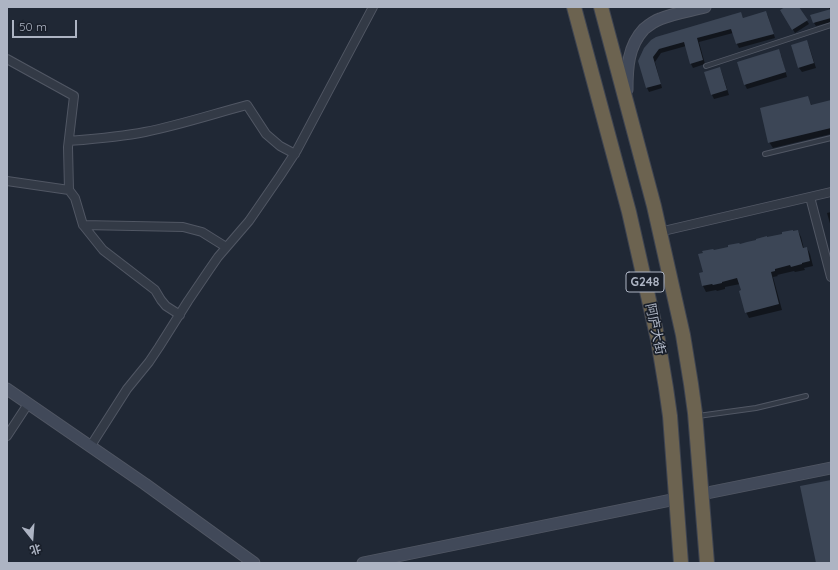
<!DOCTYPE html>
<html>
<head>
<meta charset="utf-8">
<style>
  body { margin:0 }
  #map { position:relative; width:838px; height:570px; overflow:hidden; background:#202835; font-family:Quicksand,"Noto Sans SC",sans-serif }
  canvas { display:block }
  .frame { position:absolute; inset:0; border:8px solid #adb4c3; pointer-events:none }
  .north { position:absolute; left:12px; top:518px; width:40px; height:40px; -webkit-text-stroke:3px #191f2a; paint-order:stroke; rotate:163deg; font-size:11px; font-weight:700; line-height:16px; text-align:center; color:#adb4c3 }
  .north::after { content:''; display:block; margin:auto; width:14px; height:18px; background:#adb4c3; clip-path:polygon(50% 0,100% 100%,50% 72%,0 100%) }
  .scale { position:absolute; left:12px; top:20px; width:65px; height:18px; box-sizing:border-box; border:2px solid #adb4c3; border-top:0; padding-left:5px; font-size:12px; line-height:14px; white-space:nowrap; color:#adb4c3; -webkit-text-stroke:3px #191f2a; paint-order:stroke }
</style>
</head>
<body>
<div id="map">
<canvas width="838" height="570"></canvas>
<div class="frame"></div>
<div class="north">北</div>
<div class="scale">50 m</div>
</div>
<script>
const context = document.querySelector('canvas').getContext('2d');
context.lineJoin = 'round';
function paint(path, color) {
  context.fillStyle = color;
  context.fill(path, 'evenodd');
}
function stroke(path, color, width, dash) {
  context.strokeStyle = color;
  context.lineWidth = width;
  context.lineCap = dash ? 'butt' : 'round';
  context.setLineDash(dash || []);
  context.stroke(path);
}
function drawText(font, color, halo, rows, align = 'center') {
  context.font = font + ' Quicksand,"Noto Sans SC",sans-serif';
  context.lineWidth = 3.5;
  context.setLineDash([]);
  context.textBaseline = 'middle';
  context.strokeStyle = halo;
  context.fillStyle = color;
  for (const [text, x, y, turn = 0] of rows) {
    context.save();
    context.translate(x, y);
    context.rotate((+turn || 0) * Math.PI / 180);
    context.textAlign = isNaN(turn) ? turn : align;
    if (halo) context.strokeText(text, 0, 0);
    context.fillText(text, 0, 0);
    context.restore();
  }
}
const shadow = new Path2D(`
  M 786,7 L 802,7 L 799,8 L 809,24 L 795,33 L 781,10 Z
  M 828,7 L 831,7 L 831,22 L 816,26 L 814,23 L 830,10 Z
  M 766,12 L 768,16 L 775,38 L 739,48 L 737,44 L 733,33 L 699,42 L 705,64 L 693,68 L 691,64 L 686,46 L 661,53 L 655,62 L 662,88 L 649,92 L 647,88 L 639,61 L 645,49 L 741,14 L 744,19 Z
  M 806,41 L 809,46 L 816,68 L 802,72 L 799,68 L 792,46 Z
  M 781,55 L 787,77 L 747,89 L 745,85 Z
  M 720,68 L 722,73 L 729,95 L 714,99 L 712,95 L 705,73 Z
  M 808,98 L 812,106 L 831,101 L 831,134 L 773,148 L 769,142 Z
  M 831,212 L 831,227 L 827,213 Z
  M 798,231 L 801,237 L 804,249 L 807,248 L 810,254 L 813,266 L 804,268 L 805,270 L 795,272 L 794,271 L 777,275 L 778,276 L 773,277 L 782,310 L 749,318 L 746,312 L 740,284 L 725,287 L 725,289 L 717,291 L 716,290 L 706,292 L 703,286 L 700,274 L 704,273 L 714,251 Z`);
const building = new Path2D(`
  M 785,7 L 799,7 L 808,20 L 792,30 L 780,10 Z
  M 831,9 L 831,18 L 813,23 L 810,15 Z
  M 766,11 L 774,34 L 736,44 L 731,29 L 697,38 L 703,60 L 690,64 L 684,42 L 659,49 L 653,57 L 661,84 L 646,88 L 638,61 L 644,48 L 651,40 L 656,37 L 741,12 L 743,18 Z
  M 807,40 L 814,63 L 798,68 L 791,45 Z
  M 779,49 L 786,72 L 744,85 L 737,62 Z
  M 720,67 L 727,90 L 711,95 L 704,72 Z
  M 808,96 L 811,105 L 831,100 L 831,128 L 768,143 L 760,108 Z
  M 793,230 L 793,231 L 798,230 L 803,248 L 807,247 L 810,261 L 802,263 L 802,264 L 791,267 L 790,265 L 775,269 L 775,271 L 771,272 L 779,304 L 745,313 L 739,291 L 741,290 L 737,278 L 722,282 L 722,283 L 713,285 L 712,284 L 702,286 L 699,273 L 703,272 L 698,254 L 703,253 L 702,251 L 713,249 L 714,250 L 728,247 L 728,245 L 739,243 L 740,244 L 747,242 L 756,240 L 756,239 L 767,236 L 767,237 L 782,234 L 782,232 Z
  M 831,480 L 831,563 L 816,563 L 800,486 Z`);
const lane = new Path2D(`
  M 706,66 L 831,25
  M 765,154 L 831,138
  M 698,416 L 756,408 L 806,396`);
const street = new Path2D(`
  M 7,59 L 74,96 L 68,147 L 69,190
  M 69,141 C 94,139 120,137 145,132 C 180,125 213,114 247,105 L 266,134 L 280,146 L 295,154
  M 7,181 L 69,190 L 75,198 L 83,225 L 103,250 L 155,290 L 161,300 L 166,306 L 180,315
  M 810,197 L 831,277
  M 83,225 L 183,227 L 202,232 L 226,247
  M 659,232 L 831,192
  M 7,436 L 28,404
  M 90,447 L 127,389 L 149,362 L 159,347 L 188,301 L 209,270 L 218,257 L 249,221 L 280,176 L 297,150 L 373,7`);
const secondary = new Path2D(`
  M 627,90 C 627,68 628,46 644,29 C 649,25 654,21 660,19 C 674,13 690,11 705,7
  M 7,389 L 145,484 L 254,563
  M 702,494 L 831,468
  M 363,563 L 676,499`);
const highway = new Path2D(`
  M 574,7 L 629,212 L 658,340 L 666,388 L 670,416 L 681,563
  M 601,7 L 654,206 L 683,335 L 691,384 L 695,413 L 707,563`);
const shields = [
  [645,282,38]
];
const shieldNames = [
  ["G248",645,282]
];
const streetNames = [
  ["阿庐大街",655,329,78]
];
paint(shadow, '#0007');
paint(building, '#3c4656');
stroke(lane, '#515764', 6);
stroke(street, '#515764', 10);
stroke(secondary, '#515764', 13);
stroke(highway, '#3e4451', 16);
stroke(lane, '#333a46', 4);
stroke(street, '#333a46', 8);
stroke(secondary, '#414959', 11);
stroke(highway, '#6c6350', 14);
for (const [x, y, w] of shields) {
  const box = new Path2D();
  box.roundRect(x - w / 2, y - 10, w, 20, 3);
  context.fillStyle = '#191f2a';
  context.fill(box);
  stroke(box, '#adb4c3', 1);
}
drawText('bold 12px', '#adb4c3', null, shieldNames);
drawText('13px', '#adb4c3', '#191f2a', streetNames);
</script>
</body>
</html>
